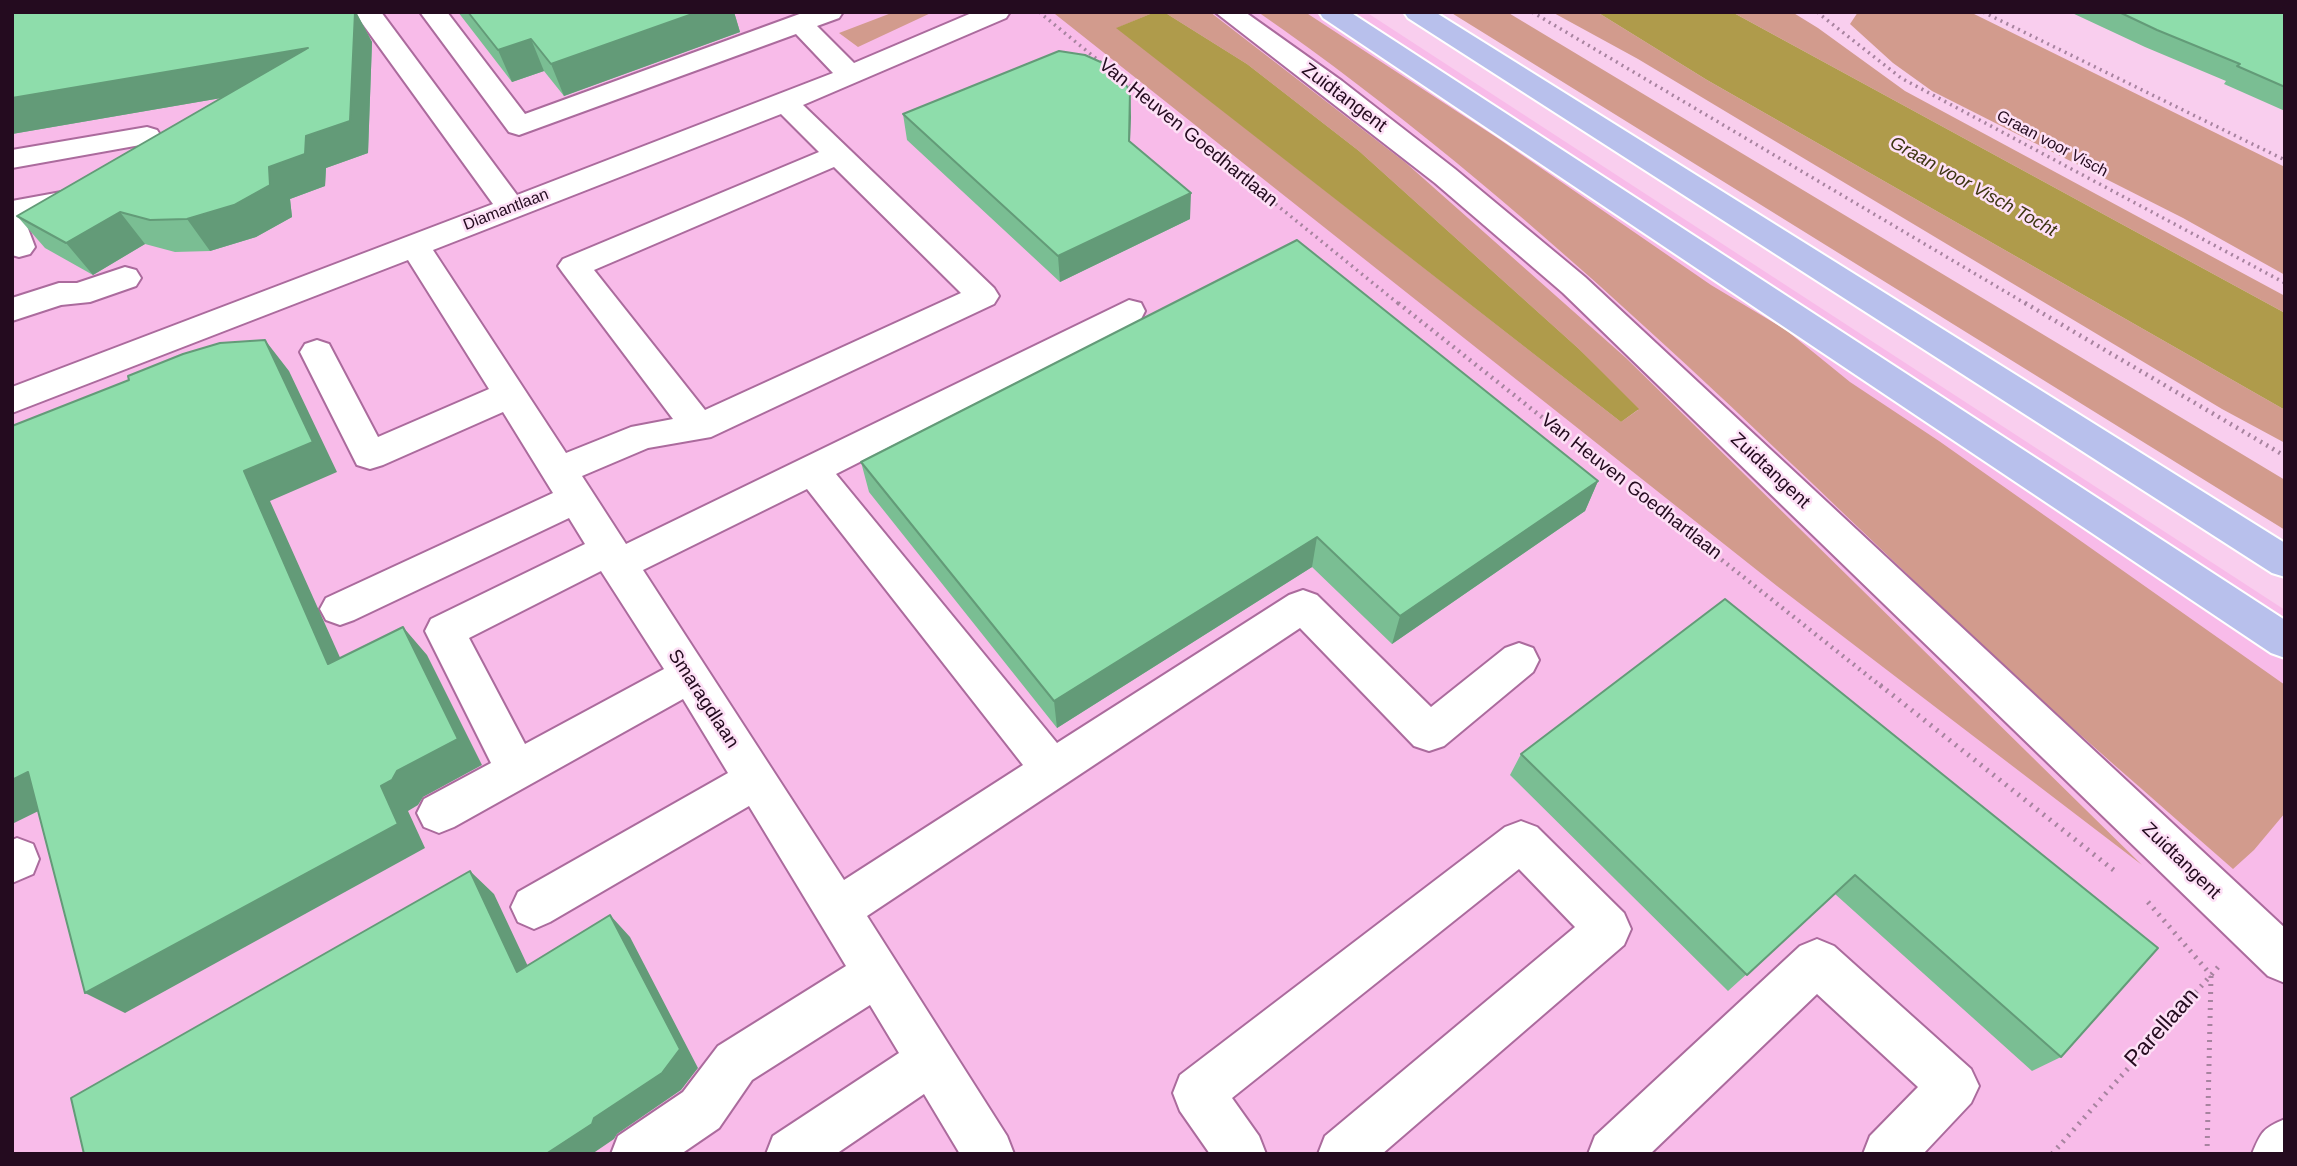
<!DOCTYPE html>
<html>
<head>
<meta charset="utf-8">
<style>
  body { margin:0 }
  #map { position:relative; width:2297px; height:1166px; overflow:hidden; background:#f9ceee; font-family:Arial,sans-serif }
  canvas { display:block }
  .frame { position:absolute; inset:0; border:14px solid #240b1f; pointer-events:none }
</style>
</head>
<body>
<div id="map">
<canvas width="2297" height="1166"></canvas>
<div class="frame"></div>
</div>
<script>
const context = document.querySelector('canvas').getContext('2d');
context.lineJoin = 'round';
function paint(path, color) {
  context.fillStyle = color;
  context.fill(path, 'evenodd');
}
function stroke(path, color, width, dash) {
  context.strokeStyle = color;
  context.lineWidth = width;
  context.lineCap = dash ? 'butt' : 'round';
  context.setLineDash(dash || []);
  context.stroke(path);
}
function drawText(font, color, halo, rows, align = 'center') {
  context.font = font + ' Arial,sans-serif';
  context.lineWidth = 5;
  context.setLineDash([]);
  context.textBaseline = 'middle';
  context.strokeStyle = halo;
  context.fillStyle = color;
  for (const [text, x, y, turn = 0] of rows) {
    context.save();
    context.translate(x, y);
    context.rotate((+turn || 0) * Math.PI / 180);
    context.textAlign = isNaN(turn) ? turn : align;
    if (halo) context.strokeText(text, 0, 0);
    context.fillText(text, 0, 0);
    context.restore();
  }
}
const built = new Path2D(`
  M 12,12 L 1366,12 L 2285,610 L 2285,1154 L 12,1154 Z`);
const green = new Path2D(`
  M 894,12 L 933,12 L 858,47 L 839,33 Z
  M 1060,12 L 1155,12 L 1117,28 L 1621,422 L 1638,410 L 1579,349 L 1359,151 L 1247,64 L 1164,12 L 1210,12 L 1406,163 L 1626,358 L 2142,865 L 1777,586 L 1055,14 Z
  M 1258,12 L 1305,12 L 1496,137 L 1711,285 L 1786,330 L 1850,382 L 1939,441 L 2285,685 L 2285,813 L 2254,850 L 2233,869 C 2155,800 2075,732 1999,661 C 1760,436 1529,200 1258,12 Z
  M 1450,12 L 1507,12 L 2285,480 L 2285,530 Z
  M 1552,12 L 1597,12 L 1707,80 L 2285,410 L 2285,443 L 2222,409 L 1638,59 Z
  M 1732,12 L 1792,12 L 1818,28 L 1905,91 L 2285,296 L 2285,313 Z
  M 1858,12 L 1970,12 L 2285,167 L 2285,275 L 2183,218 L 1932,91 L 1893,63 L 1850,24 Z`);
const water = new Path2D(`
  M 1155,12 L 1164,12 L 1247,64 L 1359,151 L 1579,349 L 1639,409 L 1621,422 L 1116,28 Z
  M 1597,12 L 1732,12 L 2285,313 L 2285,410 L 1707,80 Z`);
const pathFar2 = new Path2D(`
  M 1039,12 L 1104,65
  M 1532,12 L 2028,305
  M 1817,12 L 1901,78 L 2285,283
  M 1983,12 L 2285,160
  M 1119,77 L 1400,305`);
const pathFar1 = new Path2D(`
  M 1398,303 L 1882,687
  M 2025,303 L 2285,456`);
const path = new Path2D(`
  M 1880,685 L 2116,872
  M 2148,902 L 2211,975
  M 2052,1154 L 2219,966
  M 2207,1154 L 2211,976`);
const minor = new Path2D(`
  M 354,12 L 381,12 L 517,195 L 833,73 L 796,34 L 519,135 L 509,132 L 420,12 L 447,12 L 525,114 L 805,12 L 843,12 L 839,18 L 817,26 L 854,63 L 974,12 L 1010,12 L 1006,18 L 803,105 L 994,288 L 999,296 L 994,304 L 711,437 L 648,448 L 582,476 L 626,544 L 1129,300 L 1141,303 L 1145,311 L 1141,319 L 836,474 L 1057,743 L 1289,595 L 1303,590 L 1317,595 L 1431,707 L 1505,648 L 1519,643 L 1533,648 L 1539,660 L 1533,672 L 1444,746 L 1429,751 L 1414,746 L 1300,628 L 867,916 L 1007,1136 L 1014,1154 L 960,1154 L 924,1094 L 836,1154 L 766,1154 L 773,1136 L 899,1053 L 870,1005 L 752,1080 L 719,1128 L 681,1154 L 611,1154 L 618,1136 L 683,1092 L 718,1046 L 846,966 L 749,806 L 550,922 L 534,929 L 518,922 L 511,907 L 518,892 L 728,773 L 683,699 L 454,827 L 439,833 L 424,827 L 417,813 L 424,799 L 491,763 L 425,631 L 431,619 L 585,544 L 569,518 L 354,620 L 340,625 L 326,620 L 320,609 L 326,598 L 553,493 L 503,412 L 383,465 L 370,469 L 357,465 L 300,352 L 305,344 L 317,340 L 329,344 L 378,437 L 489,389 L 408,260 L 12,413 L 12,387 L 493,204 ZM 781,114 L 819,152 L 563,259 L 558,266 L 563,273 L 673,419 L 631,427 L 566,453 L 433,250 ZM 834,167 L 961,293 L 705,410 L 594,270 ZM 807,489 L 1023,765 L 844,880 L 643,570 ZM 601,571 L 664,669 L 525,744 L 469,638 Z
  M 1215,12 L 1245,12 L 1342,81 L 1455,169 L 1585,277 L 2285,928 L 2285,983 L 2268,976 L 1563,293 L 1435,183 Z
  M 147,127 L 157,130 L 161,136 L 157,142 L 12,168 L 12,150 Z
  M 83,188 L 94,190 L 98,197 L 94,204 L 24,218 L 35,247 L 30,254 L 19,257 L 12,255 L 12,201 Z
  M 125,267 L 136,270 L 141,278 L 136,286 L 90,302 L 61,305 L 12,321 L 12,298 L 59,283 L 77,283 Z
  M 1521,821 L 1537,827 L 1624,913 L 1631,929 L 1624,945 L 1382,1154 L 1318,1154 L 1325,1136 L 1575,927 L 1519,869 L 1232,1098 L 1259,1136 L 1266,1154 L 1210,1154 L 1180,1111 L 1173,1093 L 1180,1075 L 1505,827 Z
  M 17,838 L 33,844 L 39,859 L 33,874 L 12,883 L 12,840 Z
  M 1817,939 L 1834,946 L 1971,1069 L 1979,1086 L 1971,1103 L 1923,1154 L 1863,1154 L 1870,1136 L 1918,1087 L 1817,994 L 1650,1154 L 1588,1154 L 1595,1136 L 1800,946 Z
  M 2285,1119 L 2285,1154 L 2252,1154 C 2261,1132 2263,1128 2285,1119 Z`);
const major = new Path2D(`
  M 1319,12 L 1350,12 L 2285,620 L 2285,658 L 2271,653 L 1323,18 Z
  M 1404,12 L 1435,12 L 2285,543 L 2285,577 L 2272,573 L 1408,18 Z`);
const wall = new Path2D(`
  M 12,12 L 356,12 L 372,42 L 368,153 L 326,168 L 325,186 L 290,199 L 292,217 L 256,237 L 210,251 L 175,252 L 145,244 L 93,275 L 45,248 L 17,216 L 221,98 L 12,134 Z
  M 458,12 L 734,12 L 740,32 L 564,96 L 544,71 L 512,82 Z
  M 2070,12 L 2285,12 L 2285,111 L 2224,84 L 2226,81 L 2145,47 Z
  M 1130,91 L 1130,142 L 1190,219 L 1060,282 L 907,140 L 903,114 Z
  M 861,462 L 1598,481 L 1585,511 L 1392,644 L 1312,567 L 1057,728 L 869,492 Z
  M 1725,599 L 2061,1057 L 2032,1071 L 1835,894 L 1728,991 L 1510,775 L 1521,754 Z`);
const shadedWall = new Path2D(`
  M 355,12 L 356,12 L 372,42 L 368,153 L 326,168 L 325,186 L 290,199 L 292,217 L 256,237 L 210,251 L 187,219 L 269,167 L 306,136 Z
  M 698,12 L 734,12 L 740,32 L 564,96 L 551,64 Z
  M 531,39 L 544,71 L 512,82 L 498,50 Z
  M 308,48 L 326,80 L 12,134 L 12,98 Z
  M 1130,91 L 1131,117 L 1129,167 L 1129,141 Z
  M 1191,193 L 1190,219 L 1060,282 L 1058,256 Z
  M 120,212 L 145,244 L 93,275 L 66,243 Z
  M 265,340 L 289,371 L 337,472 L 270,501 L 355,691 L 328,664 L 244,471 Z
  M 1598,481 L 1585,511 L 1392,644 L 1400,616 Z
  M 1317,537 L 1312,567 L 1057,728 L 1054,701 Z
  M 403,627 L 427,655 L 482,765 L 423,797 L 418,805 L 408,811 L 425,848 L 125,1013 L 85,993 L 381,786 Z
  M 28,772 L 67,797 L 12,824 L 12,780 Z
  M 470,871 L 494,894 L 540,992 L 517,972 Z
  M 610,915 L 630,937 L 698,1068 L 681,1090 L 617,1134 L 614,1139 L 592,1154 L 546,1154 Z`);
const building = new Path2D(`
  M 12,12 L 355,12 L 350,121 L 306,136 L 305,154 L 269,167 L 270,185 L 234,205 L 187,219 L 150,220 L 120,212 L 66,243 L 17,216 L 308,48 L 12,98 Z
  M 468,12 L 698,12 L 551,64 L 531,39 L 498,50 Z
  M 2119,12 L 2285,12 L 2285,87 L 2237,66 L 2240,64 L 2157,30 Z
  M 1059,51 L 1085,55 L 1105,64 L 1120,76 L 1130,91 L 1129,141 L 1191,193 L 1058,256 L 903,114 Z
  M 1297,240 L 1598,481 L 1400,616 L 1317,537 L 1054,701 L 861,462 Z
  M 265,340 L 313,442 L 244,471 L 328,664 L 403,627 L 458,739 L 397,771 L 392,780 L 381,786 L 398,824 L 85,993 L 28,772 L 12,780 L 12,426 L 129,380 L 128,376 L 183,354 L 220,343 Z
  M 1725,599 L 2158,948 L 2061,1057 L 1855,875 L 1747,975 L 1521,754 Z
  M 470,871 L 517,972 L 610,915 L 680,1049 L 662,1073 L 594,1118 L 592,1124 L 546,1154 L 84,1154 L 71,1098 Z`);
const farStreetnames = [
  ["Graan voor Visch",2052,144,28],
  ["Diamantlaan",506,210,-21]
];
const farWaternames = [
  ["Graan voor Visch Tocht",1973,187,29]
];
const streetNames = [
  ["Zuidtangent",1344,98,37],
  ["Van Heuven Goedhartlaan",1188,133,39],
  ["Zuidtangent",1770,471,43],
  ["Van Heuven Goedhartlaan",1631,487,38],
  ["Smaragdlaan",703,699,57],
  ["Zuidtangent",2181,861,44]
];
const nearStreetnames = [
  ["Parellaan",2162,1028,-48]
];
paint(built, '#f8bbe9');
paint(green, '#d29b8d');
paint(water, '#af9b4b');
stroke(minor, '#ab6b9d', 4);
stroke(major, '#fff', 4);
stroke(pathFar2, '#a7839f', 3.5, [2, 4.5]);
stroke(pathFar1, '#a7839f', 4.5, [2, 5]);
stroke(path, '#a7839f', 5, [2, 6]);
paint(minor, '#fff');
paint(major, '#b8c0ec');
paint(wall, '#7abe93');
paint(shadedWall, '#639b78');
paint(building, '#8eddab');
stroke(building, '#639b78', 2);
drawText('16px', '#240b1f', '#fde0f6', farStreetnames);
drawText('italic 18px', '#3d3511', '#fde0f6', farWaternames);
drawText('19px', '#240b1f', '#fde0f6', streetNames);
drawText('23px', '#240b1f', '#fde0f6', nearStreetnames);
</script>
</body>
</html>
